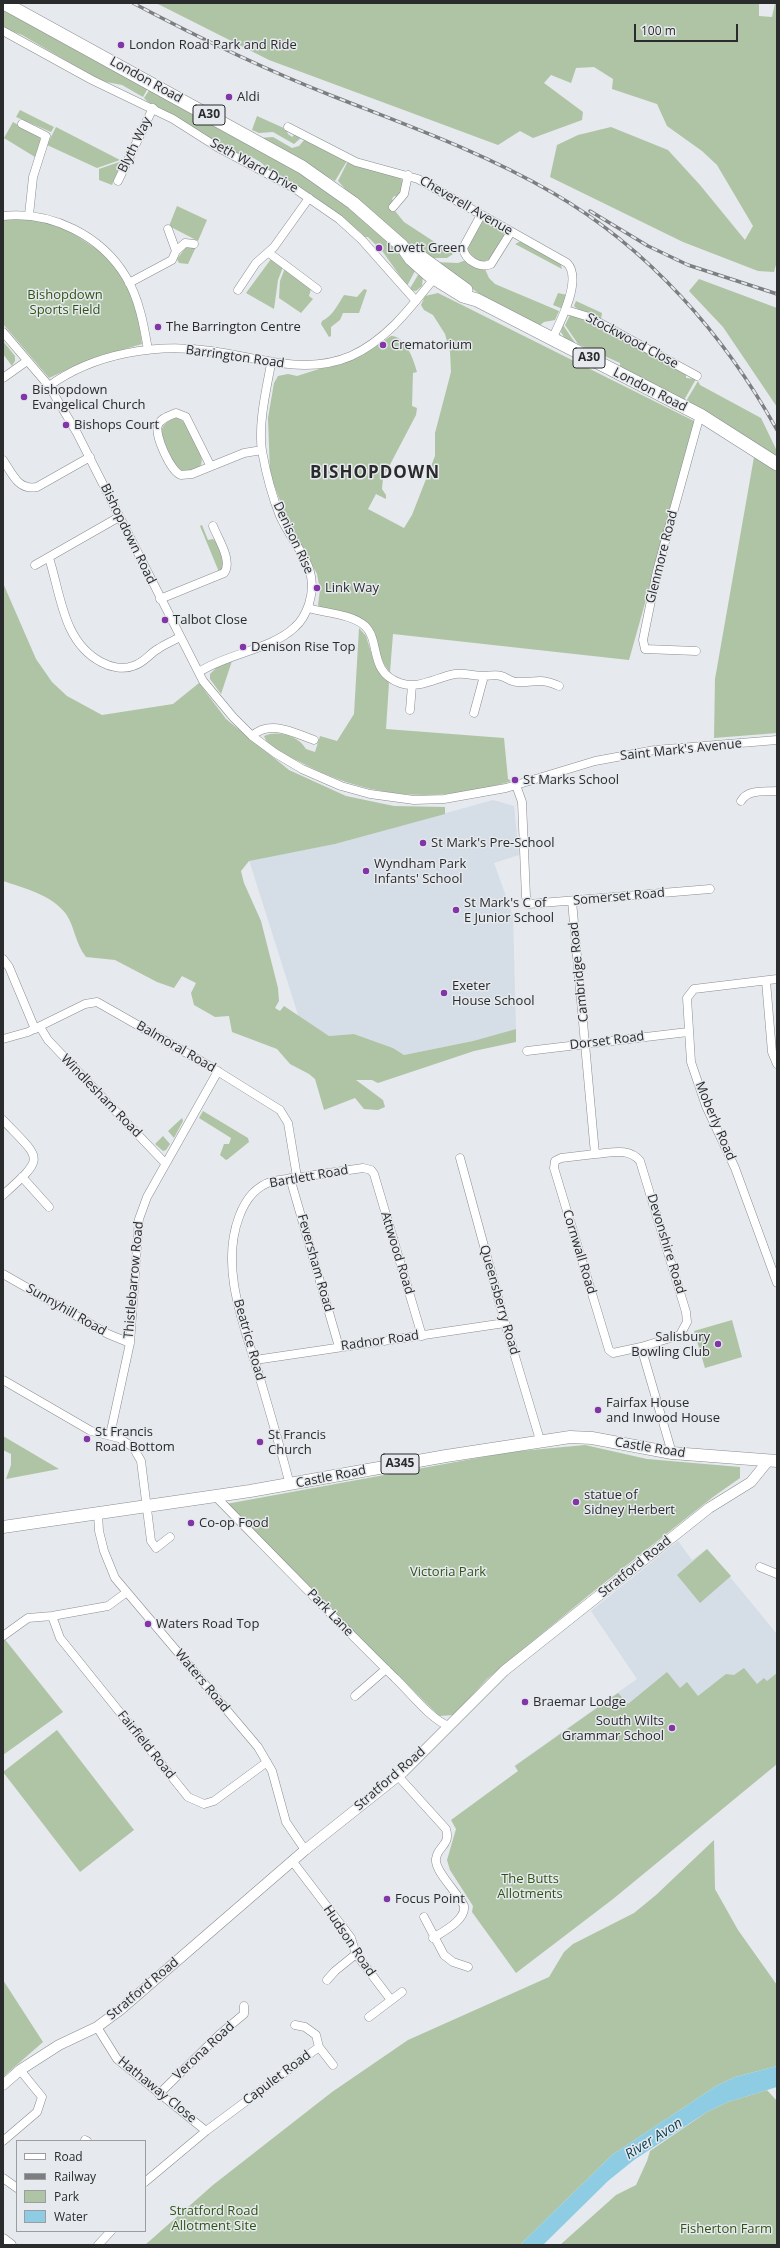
<!DOCTYPE html>
<html>
<head>
<meta charset="utf-8">
<style>
  body { margin:0 }
  #map { position:relative; width:780px; height:2248px; overflow:hidden; background:#e6e9ed; font-family:"Open Sans",sans-serif }
  canvas { display:block }
  .frame { position:absolute; inset:0; border:4px solid #2a2b2c; pointer-events:none }
  .legend { position:absolute; left:16px; top:2140px; width:130px; height:92px; box-sizing:border-box; background:#e6e9ed; border:1px solid #9b9da0; margin:0; padding:5px 7px; list-style:none; font-size:12px; color:#2a2b2c }
  .legend li { display:flex; align-items:center; gap:8px; height:20px }
  .legend b { width:20px; border:1px solid #9b9da0 }
  .scale { position:absolute; left:634px; top:24px; width:104px; height:18px; box-sizing:border-box; border:2px solid #2a2b2c; border-top:0; padding-left:5px; font-size:12px; line-height:14px; white-space:nowrap; color:#2a2b2c; -webkit-text-stroke:3px #e6e9ed; paint-order:stroke }
</style>
</head>
<body>
<div id="map">
<canvas width="780" height="2248"></canvas>
<div class="frame"></div>
<ul class="legend">
<li><b style="height:5px;background:#fff"></b>Road</li>
<li><b style="height:5px;background:#7c7e80"></b>Railway</li>
<li><b style="height:11px;background:#afc4a5"></b>Park</li>
<li><b style="height:11px;background:#8ecce4"></b>Water</li>
</ul>
<div class="scale">100 m</div>
</div>
<script>
const context = document.querySelector('canvas').getContext('2d');
context.lineJoin = 'round';
function paint(path, color) {
  context.fillStyle = color;
  context.fill(path, 'evenodd');
}
function stroke(path, color, width, dash) {
  context.strokeStyle = color;
  context.lineWidth = width;
  context.lineCap = dash ? 'butt' : 'round';
  context.setLineDash(dash || []);
  context.stroke(path);
}
function drawText(font, color, halo, rows, align = 'center') {
  context.font = font + ' "Open Sans",sans-serif';
  context.lineWidth = 3;
  context.setLineDash([]);
  context.textBaseline = 'middle';
  context.strokeStyle = halo;
  context.fillStyle = color;
  for (const [text, x, y, turn = 0] of rows) {
    context.save();
    context.translate(x, y);
    context.rotate((+turn || 0) * Math.PI / 180);
    context.textAlign = isNaN(turn) ? turn : align;
    if (halo) context.strokeText(text, 0, 0);
    context.fillText(text, 0, 0);
    context.restore();
  }
}
const built = new Path2D(`
  M 493,800 L 514,806 L 519,855 L 494,863 L 513,916 L 516,1029 L 473,1041 L 404,1055 L 393,1048 L 354,1034 L 329,1036 L 299,1018 L 249,860 L 335,844 Z
  M 678,1541 L 692,1560 L 707,1549 L 777,1634 L 777,1764 L 613,1899 L 514,1766 L 637,1679 L 591,1611 Z`);
const green = new Path2D(`
  M 156,3 L 759,3 L 759,16 L 772,17 L 775,3 L 777,3 L 777,261 L 774,272 L 758,271 L 683,242 L 550,177 L 557,145 L 578,135 L 611,127 L 668,150 L 700,185 L 745,240 L 753,226 L 717,165 L 702,151 L 667,126 L 657,104 L 612,89 L 613,79 L 594,67 L 576,68 L 571,83 L 551,75 L 544,83 L 583,112 L 582,120 L 533,138 L 520,131 L 498,145 L 269,60 Z
  M 3,9 L 148,88 L 143,97 L 122,85 L 101,81 L 22,35 L 3,28 Z
  M 150,89 L 311,178 L 369,223 L 400,252 L 415,271 L 407,286 L 383,252 L 368,237 L 365,237 L 359,231 L 357,233 L 269,171 C 265,162 244,152 234,153 L 148,102 L 144,98 Z
  M 20,110 L 54,127 L 51,132 L 16,117 Z
  M 257,116 L 286,129 L 288,134 L 292,137 L 295,134 L 302,137 L 294,144 L 273,132 L 259,133 L 252,130 Z
  M 13,122 L 39,137 L 41,140 L 35,157 L 4,138 Z
  M 56,127 L 120,160 L 97,168 L 47,145 Z
  M 273,137 L 292,148 L 299,146 L 305,139 L 347,161 L 335,181 L 259,138 Z
  M 122,161 L 112,185 L 99,180 L 99,169 Z
  M 348,161 L 401,178 L 404,186 L 398,197 L 394,196 L 392,199 L 393,201 L 391,206 L 404,222 L 453,254 L 447,258 L 428,258 L 389,229 L 354,199 L 338,181 Z
  M 177,206 L 207,220 L 198,241 L 169,226 Z
  M 3,219 L 32,219 L 68,230 L 101,252 L 118,269 L 129,290 L 138,315 L 142,344 L 91,359 L 49,378 L 3,324 Z
  M 485,221 L 503,231 C 508,243 493,258 483,263 L 470,256 L 466,249 L 481,222 Z
  M 523,240 L 560,261 L 562,269 L 515,244 Z
  M 186,247 L 196,247 L 188,264 L 179,263 L 177,259 Z
  M 271,259 L 283,267 L 278,280 L 274,309 L 246,293 Z
  M 466,260 L 485,269 L 489,278 L 495,284 L 559,311 L 555,320 L 544,322 L 539,326 L 491,302 L 434,262 L 458,263 Z
  M 285,268 L 311,289 L 309,296 L 313,299 L 301,313 L 279,298 L 280,281 Z
  M 418,275 L 423,275 L 422,286 L 416,291 L 409,290 Z
  M 699,279 L 777,308 L 777,407 L 723,327 L 689,291 Z
  M 364,289 L 367,290 L 359,313 L 343,313 L 340,320 L 331,327 L 331,336 L 329,337 L 321,324 L 322,321 C 333,316 338,304 344,295 L 357,297 Z
  M 438,293 L 696,422 L 629,660 L 393,634 L 390,672 C 382,663 380,655 377,644 C 371,613 347,615 321,609 L 318,605 L 320,590 L 317,574 L 288,522 L 270,474 L 268,418 L 274,383 L 278,376 L 288,374 L 297,376 L 360,356 L 391,336 C 406,336 414,361 417,372 L 413,373 L 412,406 L 417,408 L 416,415 L 383,478 L 382,489 L 386,495 L 386,499 L 376,494 L 368,509 L 404,528 L 412,515 L 435,456 L 435,433 L 451,372 L 450,352 L 445,334 L 433,315 L 424,310 L 421,305 L 425,296 Z
  M 558,293 L 567,295 L 563,309 L 553,305 Z
  M 576,301 L 602,313 L 601,319 L 576,308 L 574,306 Z
  M 570,315 L 586,319 L 686,373 L 686,378 L 696,379 L 683,402 L 641,381 L 620,366 L 620,363 L 578,344 L 565,325 Z
  M 563,325 L 576,344 L 565,339 L 561,332 Z
  M 3,341 L 15,356 L 15,361 L 12,366 L 3,354 Z
  M 698,381 L 700,385 L 761,418 L 777,451 L 777,460 L 685,403 Z
  M 176,418 C 187,418 206,455 201,465 L 195,470 L 179,471 C 169,454 146,427 176,418 Z
  M 754,457 L 777,469 L 777,733 L 714,738 L 715,679 Z
  M 202,525 L 208,540 L 213,539 C 219,543 225,560 225,567 L 219,572 L 200,526 Z
  M 3,583 L 36,659 L 52,682 L 67,696 L 102,715 L 173,704 L 199,683 L 226,719 L 289,770 L 346,796 L 394,806 L 445,807 L 445,814 L 335,844 L 249,861 L 241,871 L 244,883 L 261,921 L 278,988 L 279,1001 L 275,1008 L 280,1011 L 284,1006 L 329,1036 L 354,1034 L 393,1048 L 404,1055 L 473,1041 L 516,1029 L 516,1042 L 474,1051 L 378,1083 L 372,1080 L 356,1080 L 383,1100 L 385,1107 L 378,1110 L 364,1109 L 355,1098 L 324,1110 L 315,1079 L 309,1074 L 290,1064 L 277,1049 L 232,1032 L 229,1016 L 215,1017 L 194,1005 L 191,993 L 196,983 L 182,976 L 174,988 L 157,982 L 115,960 L 86,957 C 75,943 75,927 66,914 C 52,895 24,888 3,881 Z
  M 359,628 L 366,636 L 375,665 L 389,683 L 386,729 L 504,738 L 508,779 L 512,781 C 435,804 370,799 300,762 C 287,756 269,750 264,736 C 277,730 298,735 306,749 L 315,752 L 320,736 L 337,741 L 354,714 Z
  M 232,661 L 221,694 L 210,679 L 210,674 L 216,668 Z
  M 203,1111 L 248,1138 L 249,1142 L 228,1159 L 226,1160 L 220,1155 L 224,1144 L 229,1144 L 231,1138 L 199,1118 Z
  M 182,1118 L 183,1121 L 174,1138 L 168,1131 Z
  M 163,1136 L 170,1144 L 166,1150 L 163,1151 L 155,1144 Z
  M 732,1320 L 742,1357 L 705,1368 L 694,1331 Z
  M 3,1436 L 59,1469 L 6,1479 L 11,1465 L 11,1454 L 3,1450 Z
  M 585,1445 L 647,1459 L 740,1467 L 740,1478 L 713,1497 L 589,1595 L 487,1679 L 454,1715 L 439,1716 L 226,1504 L 510,1452 Z
  M 707,1549 L 731,1576 L 700,1603 L 677,1575 Z
  M 3,1637 L 63,1712 L 3,1755 Z
  M 744,1668 L 757,1684 L 764,1678 L 767,1681 L 777,1673 L 777,1764 L 613,1899 L 516,1973 L 472,1912 L 473,1906 L 450,1870 L 447,1860 L 456,1829 L 451,1820 L 518,1771 L 515,1766 L 618,1693 L 628,1704 L 667,1672 L 680,1688 L 687,1682 L 698,1696 L 726,1674 L 734,1675 Z
  M 57,1730 L 134,1830 L 80,1872 L 3,1772 Z
  M 714,1840 L 715,1889 L 738,1930 L 777,1985 L 777,2066 L 735,2077 L 716,2086 L 612,2155 L 520,2245 L 145,2245 L 213,2185 L 332,2092 L 408,2040 L 549,1977 L 564,1952 L 573,1944 L 634,1913 L 656,1895 Z
  M 3,1980 L 43,2042 L 3,2077 Z
  M 767,2090 L 777,2101 L 777,2245 L 560,2245 L 616,2195 L 636,2185 L 647,2161 L 650,2151 L 707,2112 L 728,2102 Z`);
const water = new Path2D(`
  M 777,2066 L 777,2087 L 728,2102 L 707,2112 L 634,2160 L 608,2181 L 543,2245 L 520,2245 L 612,2155 L 716,2086 L 735,2077 Z`);
const minor = new Path2D(`
  M 3,31 L 92,80 L 173,119 L 217,147 L 294,188 L 339,219 L 362,240 L 416,301
  M 22,124 L 46,136 L 33,177 L 29,215
  M 288,127 L 356,162 L 418,179 L 567,263 C 583,279 560,323 552,339
  M 118,181 L 153,108
  M 393,207 L 404,194 L 408,175
  M 481,215 L 463,248 C 465,260 480,269 491,264 L 511,232
  M 3,216 C 51,211 101,235 126,277 C 139,298 144,326 148,350
  M 176,251 L 185,243 L 194,244
  M 269,253 L 317,289
  M 129,283 L 172,260 L 176,251 L 168,229
  M 238,290 L 256,263 L 274,247 L 309,198
  M 566,310 L 589,317 L 697,376
  M 3,332 L 49,386 L 77,433 L 203,681 L 233,717 L 252,736 L 275,753 L 302,769 L 341,786 L 370,794 L 414,800 L 444,799 L 506,788 L 595,761 L 655,750 L 777,740
  M 3,378 L 27,361
  M 49,386 C 94,353 157,343 211,351 C 257,357 305,376 351,356 C 388,339 411,307 436,276
  M 3,460 C 12,473 18,491 37,487 L 90,457
  M 210,465 L 186,417 L 176,413 C 169,416 161,418 158,425 C 154,435 171,472 181,475 L 192,474 L 244,453 L 262,450
  M 49,558 C 61,595 63,642 101,662 C 110,667 123,670 133,666 C 144,663 149,654 158,649 C 165,644 173,641 180,637
  M 35,565 L 119,517
  M 160,599 L 224,573 C 233,561 218,539 213,526
  M 308,608 C 325,613 352,614 365,626 C 381,641 368,672 400,683 C 418,690 437,677 455,674 C 466,673 475,676 485,676 C 490,676 496,674 501,676 C 506,677 511,682 517,682 C 536,683 539,677 559,686
  M 696,651 L 645,649 L 643,640 L 657,571 L 700,415
  M 199,672 C 228,653 271,650 295,627 C 302,621 306,613 309,604 C 321,566 294,548 280,516 C 272,496 266,473 262,451 C 258,424 266,391 271,364
  M 410,710 L 412,685
  M 474,713 L 484,676
  M 252,736 C 270,719 294,733 314,740
  M 516,785 L 522,802 L 526,897 L 529,904 L 710,889
  M 741,801 C 748,789 764,792 777,791
  M 572,901 L 595,1154 L 561,1158 L 555,1161 L 554,1168 L 609,1350 L 613,1353 L 641,1347 L 672,1453
  M 3,959 L 9,967 L 35,1029
  M 777,979 L 694,989 L 687,998 L 691,1062 L 706,1106 L 735,1168 L 777,1283
  M 766,981 L 772,1052 L 777,1064
  M 40,1027 L 48,1040 L 165,1163
  M 3,1039 L 28,1032 L 85,1004 L 97,1002 L 206,1064 L 280,1110 L 288,1123 L 297,1177
  M 527,1051 L 688,1032
  M 3,1120 C 42,1161 46,1156 3,1195
  M 595,1154 C 611,1153 629,1147 640,1161 L 686,1312 L 687,1322 L 680,1335 L 641,1347
  M 460,1158 L 505,1323 L 540,1440
  M 22,1177 L 49,1207
  M 290,1178 L 339,1347
  M 3,1274 L 108,1334 L 130,1343
  M 255,1360 L 505,1323
  M 3,1380 L 91,1431 L 119,1438 L 133,1447 L 141,1461 L 151,1541 L 156,1548 L 170,1537
  M 110,1435 L 130,1343 L 139,1219 L 147,1197 L 218,1071
  M 290,1485 C 281,1450 271,1416 261,1382 C 246,1330 219,1270 239,1217 C 245,1200 256,1186 273,1181 L 363,1168 L 371,1170 L 374,1174 L 422,1336
  M 215,1496 C 275,1557 334,1618 395,1678 C 409,1691 431,1720 449,1726
  M 98,1514 L 99,1531 L 104,1551 L 115,1578 L 258,1747 L 272,1771 L 286,1822 L 305,1850
  M 760,1567 L 777,1574
  M 52,1616 L 60,1638 L 188,1797 L 204,1804 L 214,1801 L 267,1762
  M 3,1636 L 28,1618 L 52,1616 L 108,1606 L 127,1592
  M 355,1696 L 386,1669
  M 398,1776 L 446,1829 C 451,1846 437,1846 436,1859 C 434,1871 459,1894 464,1906 C 466,1920 444,1931 433,1938
  M 293,1862 L 351,1938 L 356,1954 L 391,2000
  M 424,1917 L 444,1955 L 453,1962 L 468,1967
  M 327,1980 L 335,1971 L 356,1954
  M 369,2017 L 402,1992
  M 97,2027 L 117,2059 L 206,2131
  M 319,2047 L 333,2065
  M 159,2094 L 219,2035 L 244,2014 L 244,2006
  M 85,2140 L 87,2141
  M 3,2141 L 37,2112 L 42,2097 L 20,2070
  M 3,2178 L 17,2188
  M 145,2182 L 206,2131 L 319,2047 L 316,2035 L 305,2027 L 295,2025
  M 98,2245 L 111,2231`);
const tertiary = new Path2D(`
  M 3,2085 L 20,2070 L 59,2045 L 97,2027 L 120,2010 L 305,1850 L 403,1772 L 504,1671 L 709,1508 L 751,1482 L 768,1461
  M 3,2239 L 11,2245`);
const primary = new Path2D(`
  M 3,1527 L 250,1491 L 446,1456 L 570,1437 L 592,1438 L 672,1453 L 777,1461`);
const trunk = new Path2D(`
  M 4,3 L 302,167 L 353,203 L 402,246 L 411,259 L 429,275 L 463,296 L 477,300 L 700,415 L 777,464
  M 414,252 L 466,290`);
const rail = new Path2D(`
  M 133,3 C 199,38 266,70 335,97 C 409,126 484,153 553,193 C 648,248 724,334 777,430
  M 590,211 L 648,246 L 688,265 L 777,294`);
const markers = [
  [121,45,4,"#8235a7"],
  [229,97,4,"#8235a7"],
  [379,248,4,"#8235a7"],
  [158,327,4,"#8235a7"],
  [383,345,4,"#8235a7"],
  [24,397,4,"#8235a7"],
  [66,425,4,"#8235a7"],
  [317,588,4,"#8235a7"],
  [165,620,4,"#8235a7"],
  [243,647,4,"#8235a7"],
  [515,780,4,"#8235a7"],
  [423,843,4,"#8235a7"],
  [366,871,4,"#8235a7"],
  [456,910,4,"#8235a7"],
  [444,993,4,"#8235a7"],
  [718,1344,4,"#8235a7"],
  [598,1410,4,"#8235a7"],
  [87,1439,4,"#8235a7"],
  [260,1442,4,"#8235a7"],
  [576,1502,4,"#8235a7"],
  [191,1523,4,"#8235a7"],
  [148,1624,4,"#8235a7"],
  [525,1702,4,"#8235a7"],
  [672,1728,4,"#8235a7"],
  [387,1899,4,"#8235a7"]
];
const shields = [
  [209,115,32],
  [589,358,32],
  [400,1464,38]
];
const shieldNames = [
  ["A30",209,115],
  ["A30",589,358],
  ["A345",400,1464]
];
const poiNames = [
  ["London Road Park and Ride",129,45],
  ["Aldi",237,97],
  ["Lovett Green",387,248],
  ["The Barrington Centre",166,327],
  ["Crematorium",391,345],
  ["Bishopdown",32,390],
  ["Evangelical Church",32,405],
  ["Bishops Court",74,425],
  ["Link Way",325,588],
  ["Talbot Close",173,620],
  ["Denison Rise Top",251,647],
  ["St Marks School",523,780],
  ["St Mark's Pre-School",431,843],
  ["Wyndham Park",374,864],
  ["Infants' School",374,879],
  ["St Mark's C of",464,903],
  ["E Junior School",464,918],
  ["Exeter",452,986],
  ["House School",452,1001],
  ["Salisbury",710,1337,"right"],
  ["Bowling Club",710,1352,"right"],
  ["Fairfax House",606,1403],
  ["and Inwood House",606,1418],
  ["St Francis",95,1432],
  ["Road Bottom",95,1447],
  ["St Francis",268,1435],
  ["Church",268,1450],
  ["statue of",584,1495],
  ["Sidney Herbert",584,1510],
  ["Co-op Food",199,1523],
  ["Waters Road Top",156,1624],
  ["Braemar Lodge",533,1702],
  ["South Wilts",664,1721,"right"],
  ["Grammar School",664,1736,"right"],
  ["Focus Point",395,1899]
];
const streetNames = [
  ["London Road",146,80,29],
  ["Blyth Way",135,145,-64],
  ["Seth Ward Drive",254,166,29],
  ["Cheverell Avenue",466,206,30],
  ["Stockwood Close",632,341,28],
  ["Barrington Road",235,357,8],
  ["London Road",650,390,27],
  ["Bishopdown Road",128,534,64],
  ["Denison Rise",293,538,65],
  ["Glenmore Road",662,557,-76],
  ["Saint Mark's Avenue",681,750,-6],
  ["Somerset Road",619,897,-5],
  ["Cambridge Road",579,972,-96],
  ["Dorset Road",607,1041,-7],
  ["Balmoral Road",176,1047,30],
  ["Windlesham Road",101,1096,46],
  ["Moberly Road",715,1121,67],
  ["Bartlett Road",309,1177,-10],
  ["Devonshire Road",666,1244,73],
  ["Cornwall Road",579,1252,73],
  ["Attwood Road",397,1253,73],
  ["Feversham Road",315,1263,74],
  ["Thistlebarrow Road",134,1280,-85],
  ["Queensberry Road",499,1300,74],
  ["Sunnyhill Road",66,1310,30],
  ["Beatrice Road",249,1340,74],
  ["Radnor Road",380,1341,-8],
  ["Castle Road",650,1448,9],
  ["Castle Road",331,1477,-11],
  ["Stratford Road",635,1567,-39],
  ["Park Lane",330,1613,46],
  ["Waters Road",202,1681,50],
  ["Fairfield Road",146,1745,51],
  ["Stratford Road",390,1779,-41],
  ["Hudson Road",349,1941,56],
  ["Stratford Road",143,1989,-40],
  ["Verona Road",204,2051,-43],
  ["Capulet Road",277,2078,-37],
  ["Hathaway Close",157,2090,39]
];
const parkNames = [
  ["Bishopdown",65,295],
  ["Sports Field",65,310],
  ["Victoria Park",448,1572],
  ["The Butts",530,1879],
  ["Allotments",530,1894],
  ["Stratford Road",214,2211],
  ["Allotment Site",214,2226],
  ["Fisherton Farm",726,2229]
];
const waterNames = [
  ["River Avon",654,2139,-32]
];
const districtNames = [
  ["BISHOPDOWN",375,473]
];
paint(built, '#d5dde7');
paint(green, '#afc4a5');
paint(water, '#8ecce4');
stroke(minor, '#8a8d90', 9);
stroke(tertiary, '#8a8d90', 11);
stroke(primary, '#8a8d90', 13);
stroke(trunk, '#8a8d90', 14);
stroke(minor, '#fff', 8);
stroke(tertiary, '#fff', 10);
stroke(primary, '#fff', 12);
stroke(trunk, '#fff', 13);
stroke(rail, '#7c7e80', 3.5);
stroke(rail, '#e6e9ed', 2, [6]);
for (const [x, y, r, color] of markers) {
  const dot = new Path2D();
  dot.arc(x, y, r, 0, 2 * Math.PI);
  context.fillStyle = color;
  context.fill(dot);
  stroke(dot, '#e6e9ed', 1.5);
}
for (const [x, y, w] of shields) {
  const box = new Path2D();
  box.roundRect(x - w / 2, y - 10, w, 20, 3);
  context.fillStyle = '#e6e9ed';
  context.fill(box);
  stroke(box, '#2a2b2c', 1);
}
drawText('bold 12px', '#2a2b2c', null, shieldNames);
drawText('13px', '#2a2b2c', '#e6e9ed', poiNames, 'left');
drawText('13px', '#2a2b2c', '#e6e9ed', streetNames);
drawText('13px', '#2e5414', '#e6e9ed', parkNames);
drawText('italic 14px', '#0c4254', '#e6e9ed', waterNames);
context.letterSpacing = '1px';
drawText('bold 17px', '#2a2b2c', '#e6e9ed', districtNames);
context.letterSpacing = '0px';
</script>
</body>
</html>
